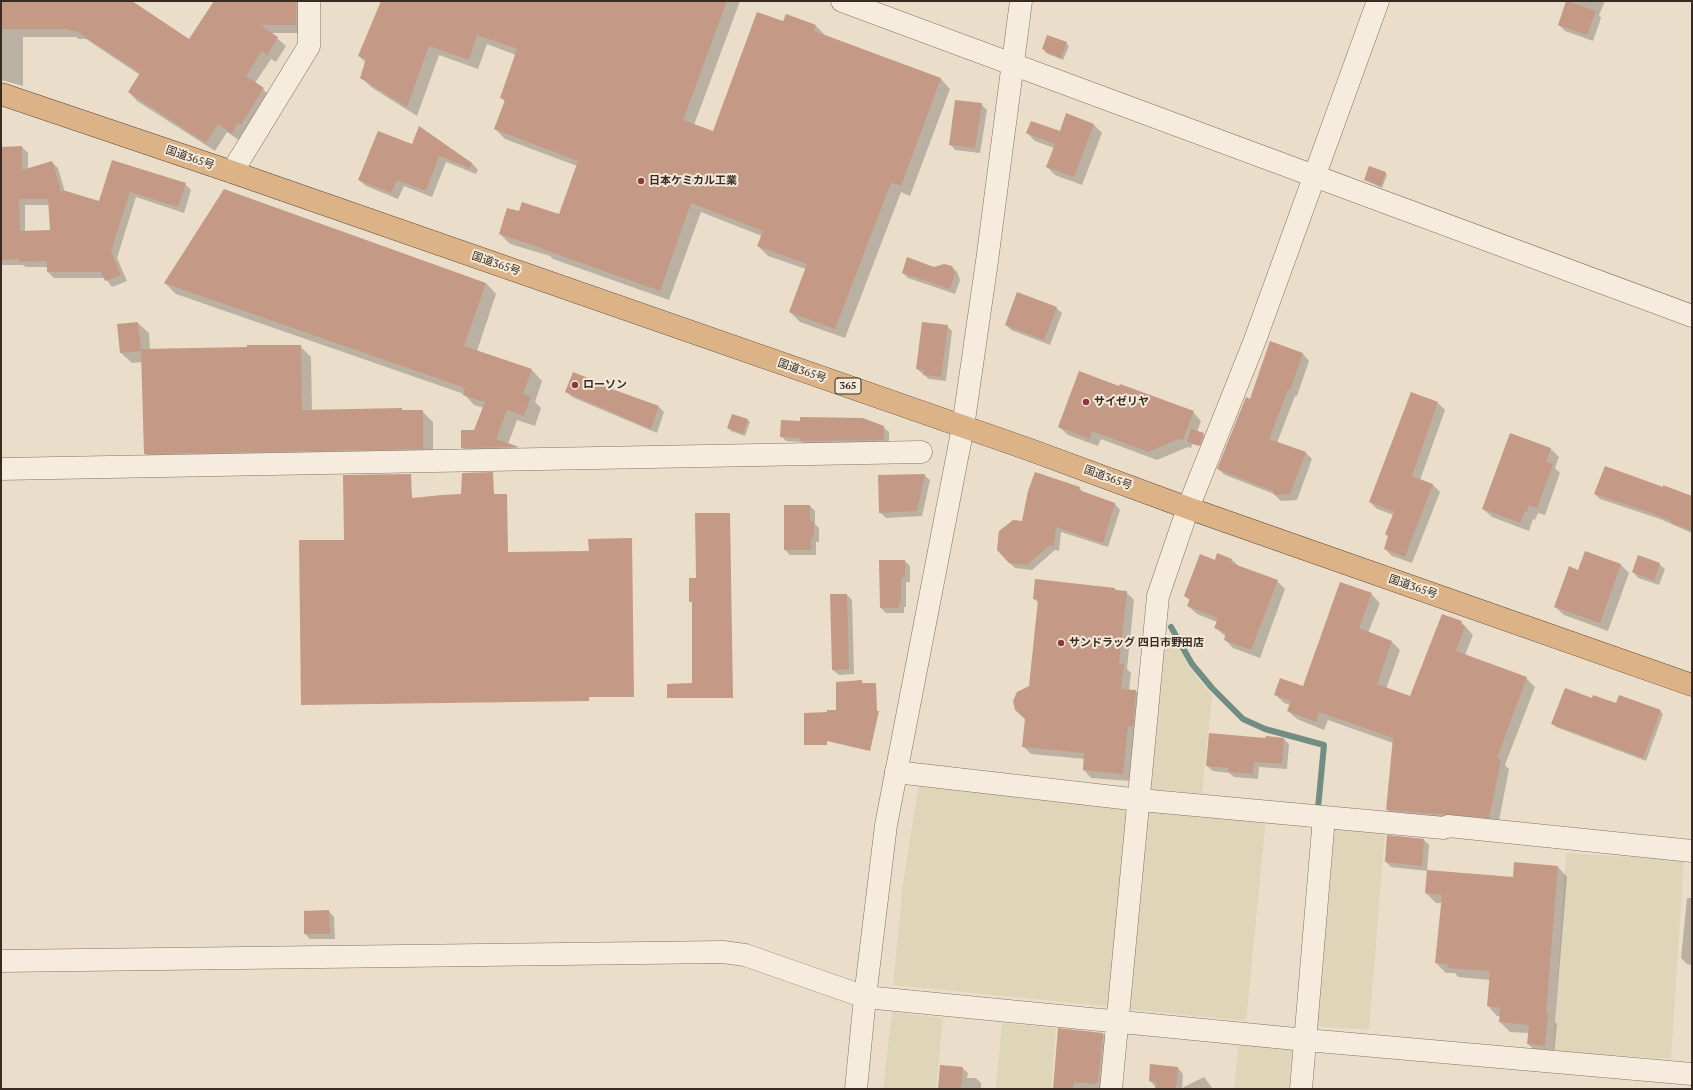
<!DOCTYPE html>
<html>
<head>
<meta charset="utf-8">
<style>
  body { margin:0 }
  #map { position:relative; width:1693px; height:1090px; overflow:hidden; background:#eadecb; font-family:"PT Serif",serif }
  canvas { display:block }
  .frame { position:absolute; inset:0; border:2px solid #382b22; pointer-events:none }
</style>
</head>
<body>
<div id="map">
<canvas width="1693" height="1090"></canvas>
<div class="frame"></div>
</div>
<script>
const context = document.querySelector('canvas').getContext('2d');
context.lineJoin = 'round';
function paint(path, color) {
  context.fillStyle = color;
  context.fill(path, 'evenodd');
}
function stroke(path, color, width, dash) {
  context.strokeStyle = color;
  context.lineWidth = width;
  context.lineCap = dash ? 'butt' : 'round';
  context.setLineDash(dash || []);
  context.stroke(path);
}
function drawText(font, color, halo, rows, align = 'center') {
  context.font = font + ' "PT Serif","Noto Sans JP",serif';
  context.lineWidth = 4;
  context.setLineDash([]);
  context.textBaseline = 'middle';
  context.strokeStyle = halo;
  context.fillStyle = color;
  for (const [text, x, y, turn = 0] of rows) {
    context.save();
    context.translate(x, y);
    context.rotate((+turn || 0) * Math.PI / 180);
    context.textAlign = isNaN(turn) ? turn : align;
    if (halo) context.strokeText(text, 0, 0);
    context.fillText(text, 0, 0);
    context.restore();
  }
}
const farmland = new Path2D(`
  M 1163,639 L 1175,640 L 1189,667 L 1212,696 L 1202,794 L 1148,789 Z
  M 919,783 L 1133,804 L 1113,1007 L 893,985 L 903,883 Z
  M 1146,807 L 1266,819 L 1246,1021 L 1125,1009 Z
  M 1327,828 L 1385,832 L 1369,1030 L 1311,1026 Z
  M 1566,853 L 1684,860 L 1671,1059 L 1553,1051 Z
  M 892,1012 L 943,1018 L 936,1089 L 883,1089 Z
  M 1002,1023 L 1056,1028 L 1051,1089 L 996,1089 Z
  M 1239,1040 L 1293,1045 L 1289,1089 L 1234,1089 Z`);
const shadow = new Path2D(`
  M 1,1 L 130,1 L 190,40 L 216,1 L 305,1 L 305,33 L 271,33 L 286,46 L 276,62 L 271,59 L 255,83 L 272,97 L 240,141 L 227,132 L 215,151 L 137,101 L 129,92 L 140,75 L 86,39 L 79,39 L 76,37 L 23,37 L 23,86 L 1,80 Z
  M 382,1 L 740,1 L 694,125 L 713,132 L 783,23 L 786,15 L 816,26 L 826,36 L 941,79 L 950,89 L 910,196 L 901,192 L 845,338 L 800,322 L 790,312 L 806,269 L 768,256 L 758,246 L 762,236 L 701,212 L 669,300 L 553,259 L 550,256 L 510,244 L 500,234 L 519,213 L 560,216 L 577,166 L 505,139 L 495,129 L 505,102 L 501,97 L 516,55 L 487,44 L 478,69 L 439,55 L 417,116 L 371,87 L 361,77 L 366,63 L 359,56 Z
  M 1568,1 L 1605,1 L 1599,15 L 1601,18 L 1593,41 L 1565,31 L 1559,25 Z
  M 1066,43 L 1069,46 L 1063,60 L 1048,54 L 1043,49 Z
  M 981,104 L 987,110 L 980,153 L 955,150 L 950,144 Z
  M 1094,125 L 1102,133 L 1082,185 L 1055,175 L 1047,167 L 1054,148 L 1035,141 L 1027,133 L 1060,132 Z
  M 412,146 L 472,163 L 478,170 L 476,174 L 446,162 L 432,197 L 404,186 L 398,199 L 366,186 L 359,180 Z
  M 22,147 L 28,153 L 28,169 L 52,162 L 58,168 L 65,192 L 100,202 L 113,161 L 185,184 L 191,190 L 184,213 L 136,197 L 117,258 L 127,281 L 112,287 L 105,278 L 54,278 L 48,272 L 48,267 L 26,267 L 23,265 L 1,265 L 1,148 ZM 25,205 L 49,205 L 51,231 L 25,232 Z
  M 1385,173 L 1387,175 L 1382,188 L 1365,180 Z
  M 952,267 L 957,272 L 960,280 L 955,294 L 908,278 L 903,273 Z
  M 165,283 L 486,283 L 496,294 L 477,351 L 532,370 L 542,381 L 535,402 L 541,408 L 535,426 L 517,420 L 508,444 L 518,448 L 527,457 L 473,458 L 462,448 L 475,431 L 484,408 L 474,405 L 464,394 L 176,294 Z
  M 1056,308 L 1062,313 L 1050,345 L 1011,330 L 1006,325 Z
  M 138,323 L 149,333 L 150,350 L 300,346 L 311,357 L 312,411 L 402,409 L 404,411 L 422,411 L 433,422 L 433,459 L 156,464 L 145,453 L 142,362 L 132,363 L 121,353 Z
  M 947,326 L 952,331 L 946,381 L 929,379 L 917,369 Z
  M 1270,342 L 1303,354 L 1309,361 L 1297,396 L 1295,396 L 1277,443 L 1305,452 L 1312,459 L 1297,500 L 1281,501 L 1274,494 L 1225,475 L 1218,469 L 1250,400 Z
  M 573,374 L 612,389 L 615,391 L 659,407 L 664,412 L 657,433 L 572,397 L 567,392 Z
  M 1119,388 L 1193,412 L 1201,421 L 1197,432 L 1206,436 L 1202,446 L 1193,443 L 1191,448 L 1188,447 L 1157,460 L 1101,439 L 1098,446 L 1068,435 L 1059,427 Z
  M 1438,403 L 1445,410 L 1420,480 L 1433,485 L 1440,492 L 1412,563 L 1392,556 L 1385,549 L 1394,515 L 1377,509 L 1370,502 Z
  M 748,420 L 750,422 L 745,436 L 731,431 L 728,428 Z
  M 883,427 L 889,432 L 889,445 L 806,446 L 802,442 L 786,441 L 781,436 Z
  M 1550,448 L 1559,457 L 1555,468 L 1560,473 L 1545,515 L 1538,513 L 1535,520 L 1533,519 L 1529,531 L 1492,517 L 1483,509 Z
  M 1620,473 L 1692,497 L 1692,533 L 1660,519 L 1600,499 L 1595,494 Z
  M 924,475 L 930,480 L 922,516 L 886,518 L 880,512 Z
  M 1079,488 L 1084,493 L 1115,504 L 1120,510 L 1108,547 L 1061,532 L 1059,551 L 1055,550 L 1032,570 L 1015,568 L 1009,562 L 1022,522 Z
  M 785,506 L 810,506 L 815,511 L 815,524 L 819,528 L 819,542 L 816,542 L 816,555 L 790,555 L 785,550 Z
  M 1232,560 L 1239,566 L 1277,581 L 1285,589 L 1260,658 L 1233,648 L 1225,640 L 1226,637 L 1215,627 L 1217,622 L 1197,614 L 1188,606 L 1190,601 L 1185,596 L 1215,561 Z
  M 905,561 L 910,566 L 910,582 L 906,582 L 906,607 L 904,607 L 904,613 L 886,613 L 881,608 Z
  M 1659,564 L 1665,569 L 1659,585 L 1638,578 L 1633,572 Z
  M 1621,565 L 1629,573 L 1608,631 L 1564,615 L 1555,607 L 1579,571 Z
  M 1115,589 L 1117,591 L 1126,592 L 1134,600 L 1127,669 L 1131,673 L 1129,690 L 1136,691 L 1143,699 L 1130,781 L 1091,778 L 1084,770 L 1085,759 L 1031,754 L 1023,746 L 1039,604 L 1034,598 Z
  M 1371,594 L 1380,603 L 1368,633 L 1392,642 L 1400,650 L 1386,689 L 1411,698 L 1461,622 L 1473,635 L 1465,655 L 1526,678 L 1535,687 L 1505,765 L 1509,769 L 1498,826 L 1395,818 L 1387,809 L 1393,743 L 1328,720 L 1324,730 L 1297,719 L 1288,711 L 1290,705 L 1284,703 L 1276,695 L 1303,688 Z
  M 847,595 L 852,600 L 854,674 L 839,675 L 833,670 Z
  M 1593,699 L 1660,711 L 1663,714 L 1646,761 L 1556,727 L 1553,724 Z
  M 1266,739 L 1284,739 L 1289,744 L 1287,769 L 1259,767 L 1258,779 L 1234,777 L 1229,773 L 1213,771 L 1207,766 Z
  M 1424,840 L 1429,845 L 1427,871 L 1514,878 L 1558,867 L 1567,877 L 1555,1022 L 1557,1024 L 1554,1055 L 1538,1053 L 1528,1044 L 1529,1033 L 1510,1032 L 1500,1022 L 1501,1016 L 1497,1016 L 1488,1006 L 1490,980 L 1458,977 L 1455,973 L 1446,973 L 1436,963 L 1442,903 L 1436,903 L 1426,893 L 1428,871 L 1391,867 L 1386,862 Z
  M 1687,898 L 1692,898 L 1692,965 L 1687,964 L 1681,958 Z
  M 329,911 L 334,917 L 335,939 L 310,939 L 305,934 Z
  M 1103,1034 L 1109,1040 L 1101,1089 L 1055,1089 Z
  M 1151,1065 L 1178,1068 L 1183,1074 L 1182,1088 L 1204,1077 L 1213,1089 L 1156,1089 L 1156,1087 L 1150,1081 Z
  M 962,1068 L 968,1073 L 967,1078 L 976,1078 L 981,1083 L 981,1089 L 939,1089 Z`);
const stream = new Path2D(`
  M 1171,627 L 1192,664 L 1212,688 L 1243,719 L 1265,729 L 1324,745 L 1318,808`);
const building = new Path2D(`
  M 1,1 L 132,1 L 189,39 L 214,1 L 296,1 L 296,25 L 260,25 L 278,37 L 267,55 L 262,51 L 246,76 L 264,88 L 241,125 L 238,123 L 232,134 L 218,124 L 206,143 L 128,92 L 140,73 L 76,31 L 69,31 L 69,29 L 1,29 Z
  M 381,1 L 727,1 L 683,120 L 713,131 L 757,12 L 783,21 L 786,14 L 816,25 L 814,31 L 941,78 L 901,186 L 891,183 L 835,329 L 789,312 L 807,264 L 757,246 L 763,231 L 691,203 L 660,291 L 542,249 L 542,248 L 499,234 L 507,208 L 519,211 L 522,202 L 559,214 L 578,161 L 494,129 L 505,100 L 500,98 L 517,49 L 477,35 L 469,60 L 429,46 L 407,107 L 360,78 L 366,59 L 358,56 Z
  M 1566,1 L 1596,11 L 1587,35 L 1558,25 Z
  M 1047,35 L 1067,42 L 1061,58 L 1045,52 L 1045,50 L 1042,49 Z
  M 955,100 L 982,103 L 975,148 L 949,145 Z
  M 1066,113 L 1094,124 L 1074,177 L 1046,167 L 1055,144 L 1026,133 L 1031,121 L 1060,131 Z
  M 419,126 L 472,163 L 470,168 L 439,156 L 426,191 L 397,180 L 391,193 L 358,180 L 378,131 L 412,144 Z
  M 22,146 L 22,170 L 52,161 L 60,186 L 60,191 L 66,191 L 99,201 L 112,160 L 186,183 L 178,207 L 130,192 L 111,251 L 121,275 L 105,281 L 101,272 L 47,272 L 47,261 L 19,262 L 19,259 L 1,260 L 1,147 ZM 19,199 L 48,199 L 50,230 L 20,231 Z
  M 1369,166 L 1386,172 L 1381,186 L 1364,180 Z
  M 224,189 L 486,283 L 464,346 L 532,369 L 523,394 L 531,397 L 524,416 L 507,410 L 496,439 L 519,447 L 461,448 L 461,430 L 474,430 L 485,402 L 463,395 L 465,388 L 164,283 Z
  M 907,257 L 934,267 L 944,264 L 952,266 L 955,274 L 950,289 L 902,273 Z
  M 1017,292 L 1057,307 L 1044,340 L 1005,325 Z
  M 138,322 L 141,349 L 247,347 L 247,345 L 301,345 L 302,410 L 402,408 L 402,410 L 423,410 L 423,449 L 144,454 L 141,351 L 120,353 L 117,324 Z
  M 922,322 L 948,325 L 941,377 L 923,375 L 924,370 L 916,369 Z
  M 1270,341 L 1303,353 L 1290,390 L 1288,390 L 1269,439 L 1306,452 L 1290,494 L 1274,495 L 1273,491 L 1217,469 L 1246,397 L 1250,399 Z
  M 1079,371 L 1119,386 L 1120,384 L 1194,411 L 1183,440 L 1179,439 L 1148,452 L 1092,431 L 1090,439 L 1058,427 Z
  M 573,372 L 613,388 L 612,389 L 659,406 L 651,429 L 565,392 Z
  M 1411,392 L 1438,402 L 1412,476 L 1433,484 L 1405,557 L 1384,549 L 1388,536 L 1385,534 L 1394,512 L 1369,502 Z
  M 732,414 L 748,419 L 743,434 L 727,428 Z
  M 800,417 L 863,418 L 884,426 L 884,440 L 800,441 L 800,438 L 780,437 L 781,420 L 800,421 Z
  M 1191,429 L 1204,433 L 1199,446 L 1187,442 Z
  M 1510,433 L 1551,448 L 1546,462 L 1553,464 L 1537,508 L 1529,505 L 1527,512 L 1525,511 L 1520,523 L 1482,509 Z
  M 1605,466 L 1663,487 L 1663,485 L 1692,496 L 1692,531 L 1671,523 L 1671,521 L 1654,514 L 1594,494 Z
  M 493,472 L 494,494 L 507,494 L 508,552 L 589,551 L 588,539 L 632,538 L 634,697 L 589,697 L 589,701 L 301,705 L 299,540 L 344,540 L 343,475 L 411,474 L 412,498 L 442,495 L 461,494 L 462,473 Z
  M 1035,472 L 1080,487 L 1079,490 L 1115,503 L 1103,543 L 1056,527 L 1054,546 L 1050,545 L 1027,565 L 1009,563 L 997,550 L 999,531 L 1013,520 L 1022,521 L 1028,491 Z
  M 925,474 L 917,511 L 879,513 L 878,475 Z
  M 784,505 L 810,505 L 810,521 L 814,521 L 814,537 L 811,537 L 811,550 L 784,550 Z
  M 695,513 L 730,513 L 733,698 L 667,698 L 667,684 L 692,683 L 692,602 L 689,602 L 689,578 L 696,578 Z
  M 1585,551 L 1621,564 L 1600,623 L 1554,607 L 1569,566 L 1578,570 Z
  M 1217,553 L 1232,559 L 1231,563 L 1278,580 L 1251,650 L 1224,640 L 1226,633 L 1214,628 L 1218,618 L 1187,606 L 1190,599 L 1184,596 L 1200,554 L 1215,560 Z
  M 1638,555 L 1660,563 L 1654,581 L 1632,572 Z
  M 879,560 L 905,560 L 905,577 L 901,577 L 901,602 L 899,602 L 899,608 L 880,608 Z
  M 1035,579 L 1115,588 L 1115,590 L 1127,591 L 1119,664 L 1124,664 L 1121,689 L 1136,690 L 1133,727 L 1128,726 L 1123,774 L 1083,770 L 1084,753 L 1022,747 L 1025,719 L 1015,710 L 1013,701 L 1017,692 L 1029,686 L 1038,600 L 1033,599 Z
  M 1340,582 L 1372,593 L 1359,628 L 1392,641 L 1377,684 L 1410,696 L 1442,614 L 1462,621 L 1461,624 L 1465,626 L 1456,651 L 1527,677 L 1497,758 L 1501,760 L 1489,818 L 1386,810 L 1393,738 L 1319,712 L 1316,722 L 1287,711 L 1291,701 L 1274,695 L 1280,678 L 1303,686 Z
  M 830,594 L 847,594 L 849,669 L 832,670 Z
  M 862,680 L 862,683 L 876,683 L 877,711 L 879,711 L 870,751 L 827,741 L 827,745 L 804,745 L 804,713 L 827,712 L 827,710 L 836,710 L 836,682 Z
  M 1565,688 L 1592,698 L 1593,695 L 1616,703 L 1619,695 L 1661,710 L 1643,758 L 1551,724 Z
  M 1209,733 L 1265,738 L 1266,736 L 1284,738 L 1282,764 L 1254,762 L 1253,774 L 1228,772 L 1228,768 L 1206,766 Z
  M 1387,835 L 1424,839 L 1422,866 L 1385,862 Z
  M 1514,862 L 1558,866 L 1546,1013 L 1548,1013 L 1545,1046 L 1527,1044 L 1529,1025 L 1499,1022 L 1500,1008 L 1487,1006 L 1490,971 L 1448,968 L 1448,964 L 1435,963 L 1442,895 L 1425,893 L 1427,870 L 1513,877 Z
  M 329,910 L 330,934 L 304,934 L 304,911 Z
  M 1058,1028 L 1103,1033 L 1098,1082 L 1096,1082 L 1096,1084 L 1074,1082 L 1073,1089 L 1053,1089 Z
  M 1150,1064 L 1178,1067 L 1176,1089 L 1155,1089 L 1156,1082 L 1149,1081 Z
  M 940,1065 L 963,1067 L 961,1089 L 938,1089 Z`);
const minor = new Path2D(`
  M 842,1 L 1692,316
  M 232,172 L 309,46 L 309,1
  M 1,469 L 921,452
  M 896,772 L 1140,800 L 1444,828 L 1448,826 L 1692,851
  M 1,961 L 723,952 L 745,955 L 865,997 L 1306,1040 L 1692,1074
  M 1111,1089 L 1158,596 L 1188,508 L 1255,340 L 1378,1
  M 1301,1089 L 1324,817`);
const tertiary = new Path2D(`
  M 856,1089 L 865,997 L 886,825 L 963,427 L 987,261 L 1021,1`);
const trunk = new Path2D(`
  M 1,94 L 232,172 L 1025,448 L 1188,508 L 1692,685`);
const markers = [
  [641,181,4,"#8e3740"],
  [575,385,4,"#8e3740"],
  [1086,402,4,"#8e3740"],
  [1061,643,4,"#8e3740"]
];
const shields = [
  [848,386,26]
];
const shieldNames = [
  ["365",848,386]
];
const streetNames = [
  ["国道365号",190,158,19],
  ["国道365号",496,264,19],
  ["国道365号",802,371,19],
  ["国道365号",1108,478,20],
  ["国道365号",1413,587,19]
];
const poiNames = [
  ["日本ケミカル工業",649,181],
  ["ローソン",583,385],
  ["サイゼリヤ",1094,402],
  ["サンドラッグ 四日市野田店",1069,643]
];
paint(farmland, '#dfd5b9');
paint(shadow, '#0003');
stroke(stream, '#728d84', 6);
paint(building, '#c49985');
stroke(minor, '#857161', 23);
stroke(tertiary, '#857161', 23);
stroke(trunk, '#544034', 23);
stroke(minor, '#f6ecdd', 22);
stroke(tertiary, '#f6ecdd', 22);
stroke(trunk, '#dcb287', 22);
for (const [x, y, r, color] of markers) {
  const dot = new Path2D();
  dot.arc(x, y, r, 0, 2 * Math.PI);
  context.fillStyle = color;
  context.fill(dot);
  stroke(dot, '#f3e9d9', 1.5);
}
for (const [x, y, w] of shields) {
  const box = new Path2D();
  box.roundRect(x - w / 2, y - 8, w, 16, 3);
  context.fillStyle = '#f3e9d9';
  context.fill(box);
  stroke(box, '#382b22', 1);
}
drawText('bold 10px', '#382b22', null, shieldNames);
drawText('11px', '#382b22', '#f3e9d9', streetNames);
drawText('bold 11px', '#382b22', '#f3e9d9', poiNames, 'left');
</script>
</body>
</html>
